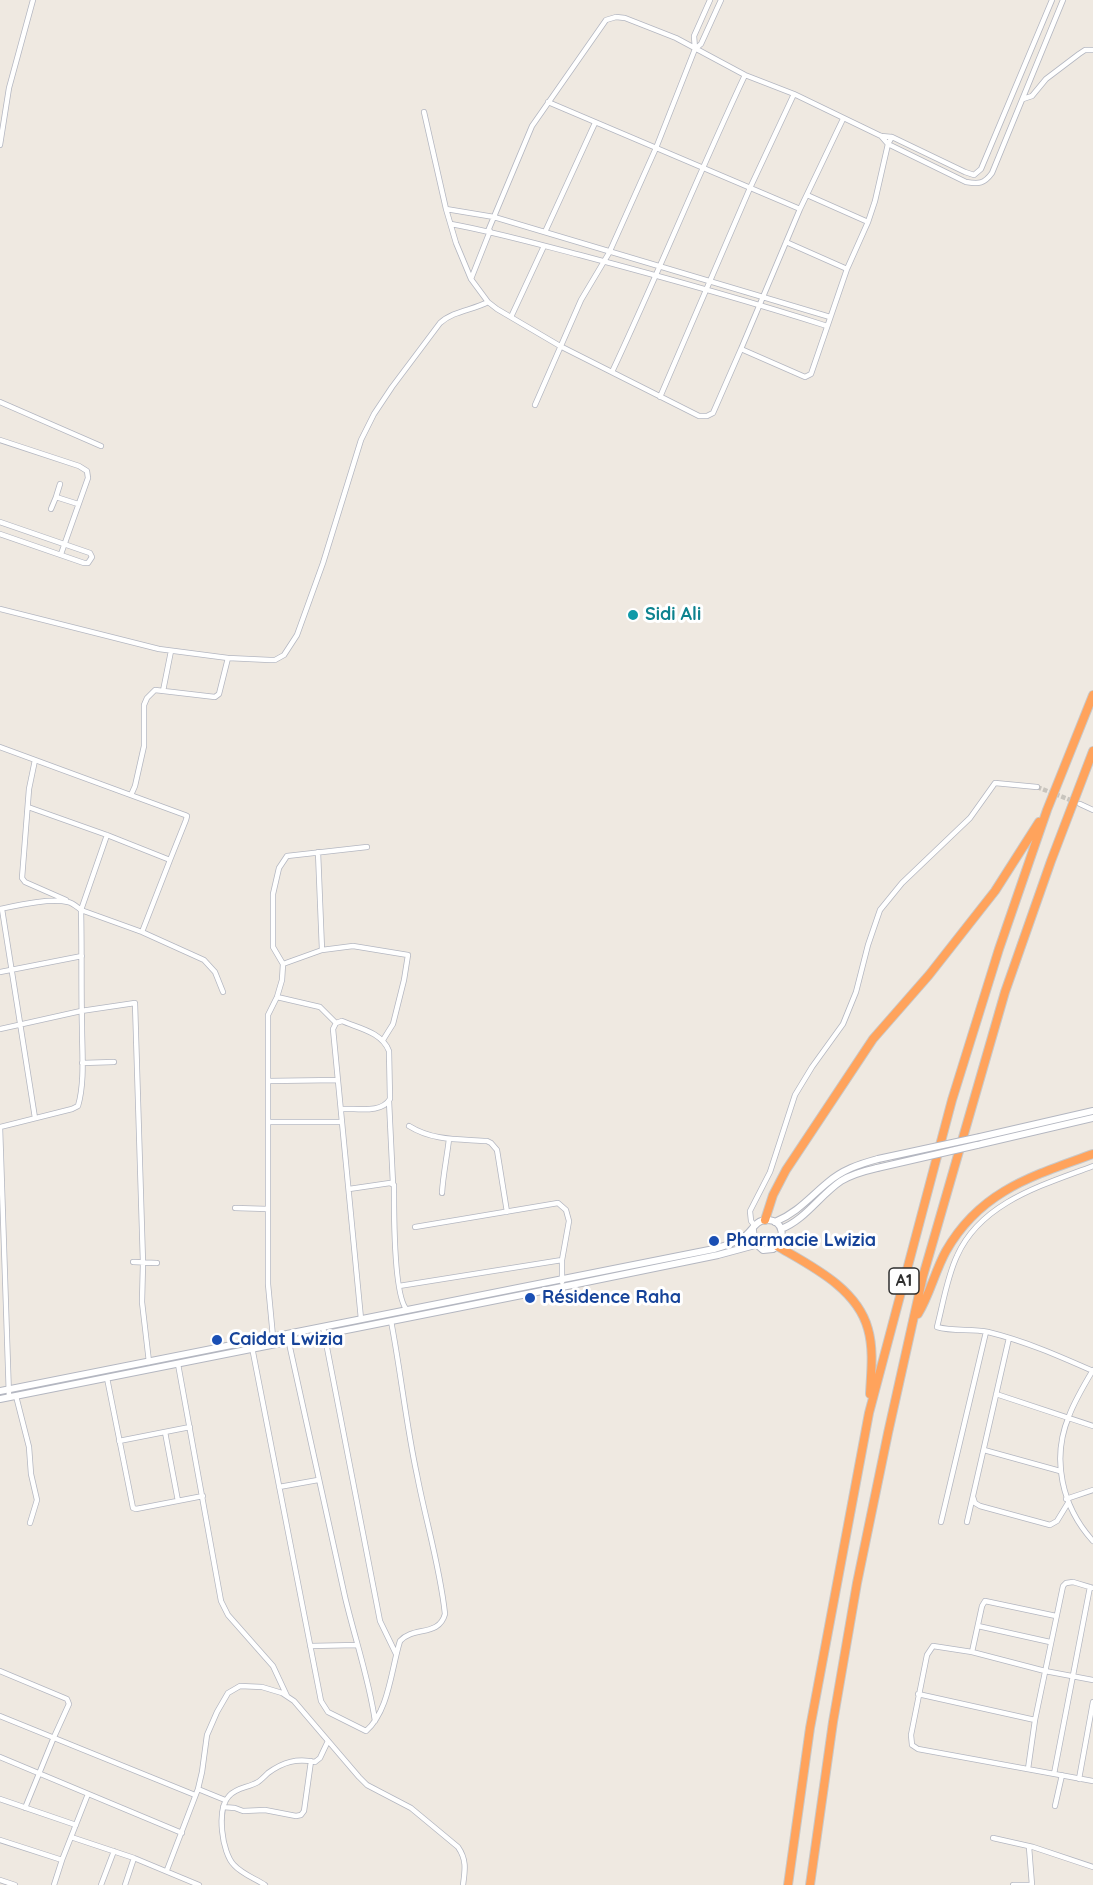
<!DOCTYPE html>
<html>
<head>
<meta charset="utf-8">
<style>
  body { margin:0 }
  canvas { display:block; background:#efe9e1 }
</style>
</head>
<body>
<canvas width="1093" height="1885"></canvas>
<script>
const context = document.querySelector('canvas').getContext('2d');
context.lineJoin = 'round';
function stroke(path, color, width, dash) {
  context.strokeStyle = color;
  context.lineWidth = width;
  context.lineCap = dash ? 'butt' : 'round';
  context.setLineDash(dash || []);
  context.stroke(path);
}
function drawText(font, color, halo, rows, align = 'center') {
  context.font = font + ' Quicksand,sans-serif';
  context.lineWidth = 6;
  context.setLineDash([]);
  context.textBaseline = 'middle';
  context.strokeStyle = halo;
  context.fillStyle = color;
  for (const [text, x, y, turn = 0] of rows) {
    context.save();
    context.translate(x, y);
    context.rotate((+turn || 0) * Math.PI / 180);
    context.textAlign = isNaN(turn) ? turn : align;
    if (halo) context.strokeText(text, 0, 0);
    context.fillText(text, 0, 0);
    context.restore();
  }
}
const minorTunnel = new Path2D(`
  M 1037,787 L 1073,801`);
const minor = new Path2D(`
  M 695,49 L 701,44 L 721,0
  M 1023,99 L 1032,96 L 1046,79 L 1079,54 L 1085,50 L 1093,50
  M 548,102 L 800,209
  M 424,112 L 446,209 L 456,243 L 471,279 L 488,302 L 497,309 L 560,346 L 699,416 L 707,416 L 713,413 L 741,349
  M 843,119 L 800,209 L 741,349 L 805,377 L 811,374 L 847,269 L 868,222 L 875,201 L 888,144 L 892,137
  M 881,136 L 888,144 L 966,182 C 979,184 984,184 992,173 L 1063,0
  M 0,145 L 9,88 L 33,0
  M 807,195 L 868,222
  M 446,209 L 494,217 L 830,317
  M 451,224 C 495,232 537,244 580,255 C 663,277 746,300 827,326
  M 488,231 L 532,126 L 606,20 L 616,17 L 625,18 L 676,38 L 745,75 L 794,94 L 881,136 L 892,137 L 965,172 L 974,175 L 981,169 L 1052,0
  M 545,232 L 595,123
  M 786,242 L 847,269
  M 471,279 L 490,231
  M 511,317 L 544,246
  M 612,372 C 658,274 699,173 745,75
  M 660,397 L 750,188 L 794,94
  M 0,402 L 101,446
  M 535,405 L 581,300 L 609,253 L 656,148 L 695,49 L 694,36 L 710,0
  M 0,440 L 79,466 L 87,471 L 88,478 L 61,554
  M 56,497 L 60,484
  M 51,509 L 56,497 L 78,504
  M 0,522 L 90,553 L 92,557 L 88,563 L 84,563 L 0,534
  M 0,609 L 159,649 L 228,658 L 270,660 L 275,660 L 284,655 L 297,635 L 323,563 L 361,440 L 374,414 L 392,387 L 440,323 C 453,311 473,310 488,302
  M 163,691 L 171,651
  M 0,747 L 185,815 L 187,816 L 186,820 L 170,860
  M 35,760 L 29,789 L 22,878 L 25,882 L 66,900
  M 131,795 L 135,786 L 144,746 L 144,705 L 147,698 L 155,690 L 215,697 L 219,694 L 228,658
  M 1080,804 L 1093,810
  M 28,807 L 107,835 L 170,860 L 142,932 L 81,910 L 107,835
  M 318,852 L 322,950
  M 0,909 C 19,905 50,898 68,902 C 73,903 77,907 81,910 C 82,949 81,988 82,1027 C 82,1052 85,1082 78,1106 L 72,1109 L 0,1127
  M 2,909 L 35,1118
  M 142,932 L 204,960 L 215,972 L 223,992
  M 283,964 L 322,950 L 353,946 L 408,955 L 404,980 L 393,1024 L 383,1040
  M 0,972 L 82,956
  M 277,997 L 320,1007 L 336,1023
  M 0,1029 L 81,1011 L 135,1003 L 143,1263 L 142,1302 L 149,1362
  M 82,1063 L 114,1062
  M 268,1081 L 338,1080
  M 389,1101 L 393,1184
  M 341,1109 C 357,1108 381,1114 390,1099 L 389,1051 C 382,1032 358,1028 342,1021 L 336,1023 L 333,1029 L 361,1319
  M 268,1122 L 342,1122
  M 409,1126 C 433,1141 459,1139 487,1141 L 491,1143 L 497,1150 L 507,1212
  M 0,1127 L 9,1397
  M 1093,1166 C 1043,1185 981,1202 957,1256 C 947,1277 943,1304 937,1327 C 954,1332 972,1328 988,1332 C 1025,1341 1059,1356 1093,1371
  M 349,1189 L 390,1183 L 394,1185 C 394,1208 393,1296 407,1310
  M 442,1193 C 443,1175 447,1157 449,1139
  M 235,1208 L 268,1209
  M 755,1226 L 751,1221 L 750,1211 L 770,1172 L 795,1095 L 812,1067 L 843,1024 L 856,992 L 868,945 L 880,910 L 902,883 L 970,818 L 995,783 L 1037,787
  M 415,1227 L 558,1203 L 566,1210 L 569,1221 L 562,1260 L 562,1282
  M 133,1262 L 157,1263
  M 399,1286 L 562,1260
  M 323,1327 L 380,1621 L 396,1654
  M 287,1334 C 306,1422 325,1510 345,1597 C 355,1639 369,1679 375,1721
  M 273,1337 L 268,1284 L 268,1015 L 277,997 L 282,980 L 283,964 L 273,947 L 273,894 L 279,868 L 287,856 L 367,847
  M 251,1342 L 321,1701 L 328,1712 L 366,1731 C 389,1711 391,1670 400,1641 C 413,1626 439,1637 445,1614 C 440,1567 426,1522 417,1475 C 406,1424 401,1373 391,1321
  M 178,1364 L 221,1601 L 228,1615 L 273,1666 L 287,1696
  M 1093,1370 C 1084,1385 1075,1400 1069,1416 C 1051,1459 1062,1507 1093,1541
  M 107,1378 L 133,1508 L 136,1509 L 203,1496
  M 996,1394 L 1093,1426
  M 16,1396 L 29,1447 L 31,1474 L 37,1500 L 30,1523
  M 165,1432 L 178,1501
  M 119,1441 L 190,1427
  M 984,1450 L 1060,1471
  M 279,1487 L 318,1480
  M 973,1497 L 975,1503 L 980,1506 L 1050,1525 L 1057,1521 L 1068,1503
  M 1066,1499 L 1093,1490
  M 941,1522 L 986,1332
  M 967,1522 L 1009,1338
  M 978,1626 L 1050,1642
  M 310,1646 L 357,1645
  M 972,1652 L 982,1606 L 985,1601 L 1056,1616
  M 0,1671 L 67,1699 L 69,1704 L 54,1737 L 25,1808
  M 1093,1680 L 1045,1671 L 972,1652 L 933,1646 L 927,1655 L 911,1735 L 912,1745 L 918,1749 L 1093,1781
  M 918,1694 L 1035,1720
  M 0,1716 L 195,1795
  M 0,1757 L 182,1833
  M 1028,1769 L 1035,1720 L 1063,1586 L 1066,1583 L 1073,1582 L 1093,1588
  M 1054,1774 L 1090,1587
  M 1079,1779 L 1093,1702
  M 198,1789 L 225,1800
  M 0,1799 L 76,1825
  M 1055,1806 L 1062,1775
  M 223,1807 L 235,1808 L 243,1811 L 265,1810 L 296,1816 L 301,1815 L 304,1811 L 311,1761
  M 71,1837 L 134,1858 L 199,1885
  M 993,1838 L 1033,1847 L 1093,1867
  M 0,1840 L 62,1860
  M 1029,1847 L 1032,1885
  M 167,1870 L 198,1789 L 202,1772 L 207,1735 L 217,1712 L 228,1693 L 240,1686 L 262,1687 L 282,1693 L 294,1701 L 359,1777 L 367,1785 L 411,1808 L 458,1847 C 467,1860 465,1870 463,1885
  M 0,1880 L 15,1885
  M 54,1885 L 62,1860 L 88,1794
  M 101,1885 L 114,1851
  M 125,1885 L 134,1858
  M 265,1885 C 256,1879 242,1874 234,1865 C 222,1853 216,1809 229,1796 C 237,1787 248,1788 258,1782 C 261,1780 265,1776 268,1773 C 283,1762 297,1758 315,1762 L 320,1758 L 328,1741
  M 1013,1885 L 1031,1885`);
const tertiary = new Path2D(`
  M 980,1137 L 1093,1111
  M 977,1145 L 1093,1118
  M 775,1222 C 797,1213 810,1197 827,1183 C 842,1170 859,1164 878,1159
  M 781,1229 C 805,1220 820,1195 841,1181 C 852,1174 864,1171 877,1168
  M 0,1391 L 714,1249 C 725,1246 735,1243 745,1236 C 752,1231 756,1220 766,1220 C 785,1219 786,1241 773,1249 L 763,1250 L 754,1242 L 753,1230
  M 0,1399 L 562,1287 L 718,1255 L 755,1245`);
const motorway = new Path2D(`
  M 765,1220 L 773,1195 L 786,1170 L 873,1039 L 929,975 L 995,891 L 1039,822
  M 777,1246 C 811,1266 857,1288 868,1329 C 874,1350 871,1373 870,1394
  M 918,1314 C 930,1294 935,1271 946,1251 C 980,1191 1032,1176 1093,1154
  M 788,1885 L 810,1728 L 869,1413 L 952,1100 L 999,949 L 1047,810 L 1093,695
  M 810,1885 L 833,1722 L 857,1583 L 888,1433 L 923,1276 L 1005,992 L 1051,861 L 1093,751`);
const tertiaryBridge = new Path2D(`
  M 878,1159 L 980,1137
  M 877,1168 L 977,1145`);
const markers = [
  [633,615,6,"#0f9aa8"],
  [714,1241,6,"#1a4fb4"],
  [530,1298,6,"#1a4fb4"],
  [217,1340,6,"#1a4fb4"]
];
const shields = [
  [904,1281,30]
];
const shieldNames = [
  ["A1",904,1281]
];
const cultureNames = [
  ["Sidi Ali",645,615]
];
const transitNames = [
  ["Pharmacie Lwizia",726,1241],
  ["Résidence Raha",542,1298],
  ["Caidat Lwizia",229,1340]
];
stroke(minorTunnel, '#c8c4bd', 4.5, [4.5, 2]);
stroke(minor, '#b4b7c1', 6);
stroke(tertiary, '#b4b7c1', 8);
stroke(motorway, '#c9c9c9', 10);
stroke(minor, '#fff', 4.5);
stroke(tertiary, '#fff', 6);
stroke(motorway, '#ffa35c', 8);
stroke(tertiaryBridge, '#b4b7c1', 8, []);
stroke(tertiaryBridge, '#fff', 6);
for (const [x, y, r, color] of markers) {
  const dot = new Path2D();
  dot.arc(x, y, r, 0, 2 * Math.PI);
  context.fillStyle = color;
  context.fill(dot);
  stroke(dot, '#fff', 2);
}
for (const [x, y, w] of shields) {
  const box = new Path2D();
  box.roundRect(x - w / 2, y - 13, w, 26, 4.5);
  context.fillStyle = '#fff';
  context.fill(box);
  stroke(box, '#2e2e2e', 1.5);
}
drawText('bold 16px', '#2e2e2e', null, shieldNames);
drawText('bold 18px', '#0d838f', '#fff', cultureNames, 'left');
drawText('bold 18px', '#164399', '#fff', transitNames, 'left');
</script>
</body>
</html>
